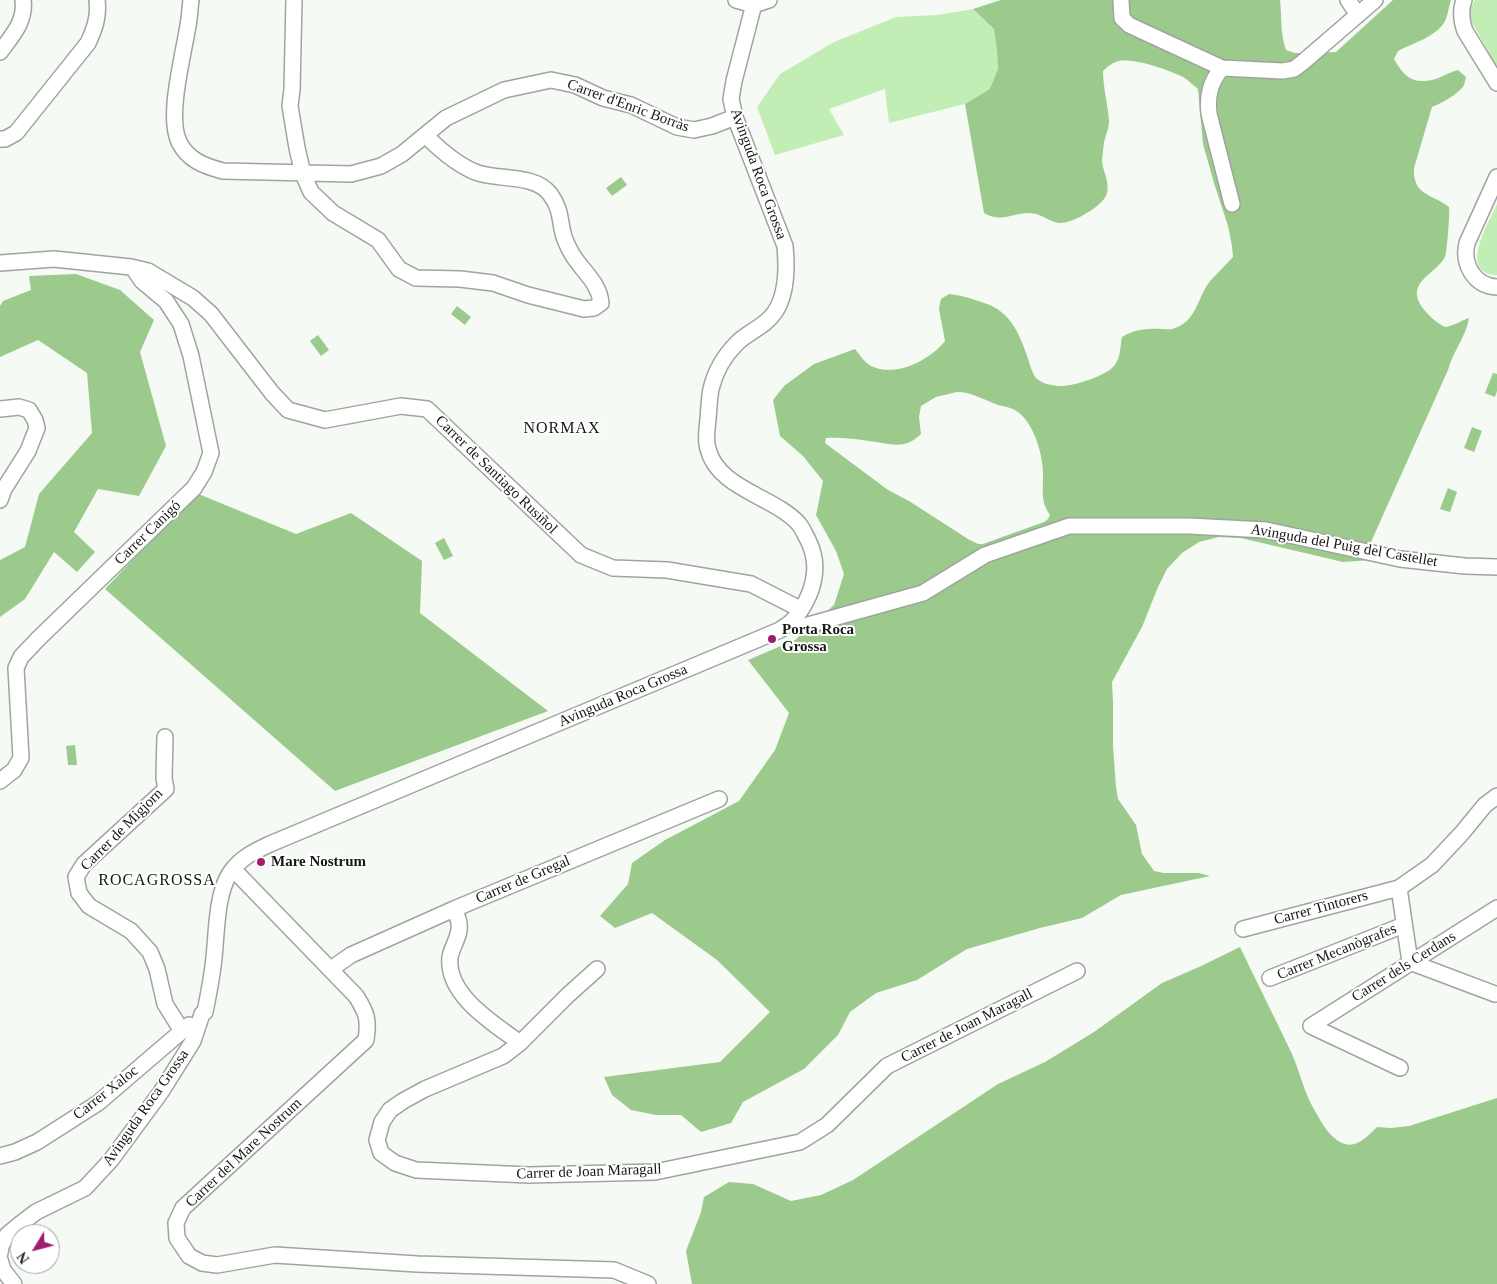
<!DOCTYPE html>
<html>
<head>
<meta charset="utf-8">
<style>
  body { margin:0 }
  #map { position:relative; width:1497px; height:1284px; overflow:hidden; background:#f5fbf4; font-family:"Times New Roman",serif }
  canvas { display:block }
  .north { position:absolute; left:10px; top:1224px; width:50px; height:50px; box-sizing:border-box; background:#fff; border:1px solid #a1a2a1; border-radius:50%; rotate:233deg; font-size:14px; font-weight:700; line-height:20px; text-align:center; color:#151715 }
  .north::after { content:''; display:block; margin:auto; width:18px; height:22px; background:#9f1d6e; clip-path:polygon(50% 0,100% 100%,50% 72%,0 100%) }
</style>
</head>
<body>
<div id="map">
<canvas width="1497" height="1284"></canvas>
<div class="north">N</div>
</div>
<script>
const context = document.querySelector('canvas').getContext('2d');
context.lineJoin = 'round';
function paint(path, color) {
  context.fillStyle = color;
  context.fill(path, 'evenodd');
}
function stroke(path, color, width, dash) {
  context.strokeStyle = color;
  context.lineWidth = width;
  context.lineCap = dash ? 'butt' : 'round';
  context.setLineDash(dash || []);
  context.stroke(path);
}
function drawText(font, color, halo, rows, align = 'center') {
  context.font = font + ' "Times New Roman",serif';
  context.lineWidth = 4;
  context.setLineDash([]);
  context.textBaseline = 'middle';
  context.strokeStyle = halo;
  context.fillStyle = color;
  for (const [text, x, y, turn = 0] of rows) {
    context.save();
    context.translate(x, y);
    context.rotate((+turn || 0) * Math.PI / 180);
    context.textAlign = isNaN(turn) ? turn : align;
    if (halo) context.strokeText(text, 0, 0);
    context.fillText(text, 0, 0);
    context.restore();
  }
}
const green = new Path2D(`
  M 1475,0 L 1497,0 L 1497,64 L 1496,65 L 1470,19 L 1470,9 Z
  M 973,9 L 994,29 L 997,51 L 998,69 L 991,89 L 965,104 L 889,123 L 885,89 L 829,109 L 844,135 L 775,155 L 757,107 L 780,74 L 834,42 L 896,17 L 937,15 Z
  M 1497,204 L 1497,275 C 1457,274 1489,222 1497,204 Z`);
const forest = new Path2D(`
  M 1001,0 L 1280,0 C 1282,18 1280,33 1286,50 L 1295,53 L 1313,53 L 1336,52 L 1393,0 L 1451,0 C 1449,6 1448,13 1446,19 C 1439,36 1413,43 1398,51 L 1394,59 C 1404,76 1411,84 1432,80 C 1441,78 1449,72 1458,70 L 1466,77 C 1465,80 1465,83 1464,85 C 1459,94 1440,104 1432,107 L 1414,168 C 1413,196 1431,193 1449,207 C 1450,213 1447,252 1445,257 C 1435,275 1405,282 1422,307 C 1429,316 1435,322 1445,327 C 1454,326 1460,321 1469,318 C 1466,337 1453,351 1448,370 L 1371,542 L 1368,551 L 1372,560 L 1343,562 L 1241,538 L 1219,537 L 1199,542 L 1182,553 L 1167,569 L 1158,587 L 1142,627 L 1112,682 L 1113,703 L 1113,746 L 1116,787 L 1118,799 L 1136,825 L 1142,854 L 1154,871 L 1164,873 L 1199,873 L 1210,876 L 1121,895 L 1082,918 L 1040,928 L 967,949 L 917,980 L 876,993 L 850,1012 L 838,1035 L 804,1069 L 743,1102 L 731,1123 L 701,1132 L 681,1115 L 656,1115 L 631,1110 L 612,1095 L 604,1077 L 720,1062 L 770,1012 L 717,960 L 652,913 L 615,928 L 600,916 L 628,884 L 632,863 L 665,840 L 739,801 L 775,750 L 789,713 L 748,660 L 795,640 L 834,605 L 844,574 L 836,551 L 816,515 L 823,481 L 803,456 L 780,436 L 773,400 L 784,386 L 814,364 L 855,349 C 859,354 865,363 871,366 C 896,378 930,360 945,341 L 939,309 L 941,299 L 949,294 C 959,295 967,297 975,300 C 984,303 993,305 1000,311 C 1013,320 1021,338 1026,353 C 1029,360 1031,372 1036,378 C 1042,384 1053,386 1061,386 C 1074,386 1106,376 1114,366 C 1121,358 1120,346 1122,337 C 1135,329 1148,328 1163,329 C 1167,329 1171,330 1175,328 C 1197,321 1198,295 1211,280 C 1218,272 1226,265 1233,257 L 1232,246 L 1228,226 L 1214,183 L 1203,144 L 1198,89 C 1193,85 1188,80 1183,77 C 1169,70 1135,58 1119,61 C 1113,62 1107,67 1103,71 C 1103,88 1108,104 1109,121 C 1109,129 1105,136 1104,143 C 1103,148 1103,154 1102,159 C 1102,170 1110,182 1107,193 C 1105,205 1073,223 1061,223 C 1052,223 1044,216 1036,214 C 1016,209 1005,225 984,213 L 965,104 L 990,89 L 998,69 L 997,51 L 994,29 L 973,9 ZM 957,392 C 972,392 984,400 998,405 C 1003,406 1008,407 1013,409 C 1034,419 1044,457 1043,478 C 1043,493 1041,502 1050,515 L 1048,519 L 1044,522 L 983,544 L 978,544 L 968,539 L 909,501 L 888,490 L 825,443 L 826,438 C 840,437 855,439 869,441 C 889,443 904,451 921,434 L 919,417 L 921,406 L 936,397 Z
  M 76,274 L 120,290 L 154,320 L 140,352 L 166,446 L 139,496 L 98,489 L 74,532 L 95,552 L 77,572 L 54,552 L 25,599 L 0,617 L 0,560 L 25,547 L 39,494 L 92,433 L 87,373 L 38,340 L 0,357 L 0,306 L 3,301 L 31,290 L 29,276 Z
  M 196,493 L 296,534 L 351,513 L 422,561 L 420,613 L 548,711 L 335,791 L 105,589 Z
  M 1240,947 C 1257,983 1275,1018 1292,1054 C 1300,1072 1304,1093 1315,1111 C 1322,1123 1330,1139 1345,1144 C 1357,1148 1369,1135 1377,1127 L 1391,1128 L 1409,1126 L 1497,1098 L 1497,1284 L 692,1284 L 686,1251 L 701,1212 L 704,1197 L 729,1182 L 753,1184 L 791,1201 L 821,1195 L 853,1180 L 998,1084 L 1045,1062 L 1094,1032 L 1162,983 L 1199,967 Z`);
const water = new Path2D(`
  M 621,177 L 627,185 L 612,196 L 606,188 Z
  M 457,306 L 471,317 L 465,325 L 451,314 Z
  M 318,335 L 329,350 L 321,356 L 310,341 Z
  M 1493,373 L 1497,374 L 1497,391 L 1495,397 L 1485,393 Z
  M 1472,427 L 1482,431 L 1474,452 L 1464,448 Z
  M 1448,488 L 1457,492 L 1450,512 L 1440,509 Z
  M 444,538 L 453,556 L 444,560 L 435,543 Z
  M 75,745 L 77,765 L 68,765 L 66,746 Z`);
const minor = new Path2D(`
  M 191,0 C 190,6 190,13 189,19 C 185,50 166,115 179,142 C 188,160 204,166 223,171 L 351,174 L 381,166 L 402,154 L 446,118 L 504,90 L 551,80 L 575,85 L 603,98 L 631,105 L 677,127 L 694,130 L 712,126 L 735,117
  M 294,0 L 292,89 L 290,106 L 297,148 L 303,174 L 311,192 L 333,213 L 378,240 L 399,269 L 416,278 L 460,279 L 493,283 L 528,295 L 584,309 L 594,308 L 601,303 C 599,282 582,271 572,254 C 569,249 566,242 564,237 C 559,220 562,210 550,194 C 535,174 499,180 478,173 C 458,166 440,150 425,135
  M 736,0 L 754,5
  M 1121,0 L 1122,18 L 1129,25 L 1222,68 L 1283,71 L 1294,69 L 1302,63 L 1375,0
  M 1348,0 L 1358,15
  M 1464,0 C 1460,11 1461,20 1465,31 L 1497,83
  M 754,5 L 769,0
  M 0,52 C 12,36 26,21 23,0
  M 1222,68 C 1210,82 1207,96 1209,114 L 1232,204
  M 0,139 L 5,139 L 16,133 L 88,43 C 95,28 99,16 97,0
  M 1497,177 L 1467,243 C 1462,264 1474,286 1497,287
  M 0,263 L 54,259 L 131,267 L 148,271 L 193,298 L 211,314 L 272,393 L 288,410 L 325,420 L 401,406 L 427,409 L 581,555 L 613,568 L 667,570 L 751,584 L 800,609
  M 0,409 L 19,407 L 29,410 L 35,420 L 37,428 L 28,451 L 4,489 L 0,500
  M 793,620 L 801,627 L 923,593 L 985,555 L 1069,526 L 1189,526 L 1266,530 L 1400,559 L 1465,566 L 1497,567
  M 165,737 L 164,778 L 166,789 L 84,864 L 76,877 L 79,893 L 89,906 L 131,931 L 150,952 L 157,969 L 165,1004 L 182,1031
  M 0,781 L 14,770 L 21,758 L 16,668 L 21,657 L 38,639 L 194,488 L 204,472 L 211,453 L 191,356 L 181,324 L 166,301 L 142,281 L 133,268
  M 233,869 L 356,996 C 367,1013 369,1020 366,1040 L 183,1208 L 176,1223 L 177,1238 L 189,1256 L 202,1263 L 217,1265 L 275,1255 L 417,1264 L 614,1270 L 648,1284
  M 1399,888 L 1410,962 L 1495,994
  M 454,909 C 456,914 459,919 459,924 C 461,935 452,946 450,957 C 446,995 493,1023 520,1043
  M 1243,929 L 1399,888 L 1432,865 L 1462,833 L 1485,805 L 1497,796
  M 331,969 L 351,955 L 454,909 L 719,799
  M 597,969 L 568,995 L 520,1043 L 503,1056 L 425,1089 L 403,1101 L 390,1110 L 382,1122 L 377,1140 L 381,1153 L 395,1163 L 416,1170 L 529,1175 L 655,1172 L 800,1142 L 827,1125 L 887,1066 L 1077,971
  M 1270,978 L 1404,925
  M 1311,1026 L 1497,908
  M 1311,1026 L 1400,1068
  M 0,1156 L 15,1152 L 37,1142 L 98,1103 L 189,1025
  M 0,1253 L 1,1246 L 7,1235 L 19,1225 L 36,1212 L 85,1188 L 111,1160 L 161,1092 L 193,1041 L 202,1014 L 205,1012 C 208,997 211,982 213,966 C 217,939 215,896 230,873 C 240,858 255,851 270,844 L 780,630 C 784,627 789,624 792,621 C 803,610 812,592 814,577 C 816,565 814,552 808,540 C 805,535 803,529 799,524 C 774,496 718,489 708,449 C 705,440 707,429 708,419 C 709,409 709,399 711,389 C 715,372 725,355 737,343 C 748,332 766,326 775,312 C 787,294 787,267 785,246 L 735,117 L 731,99 L 734,81 L 755,0
  M 0,1260 L 3,1270 L 14,1284`);
const markers = [
  [772,639,5,"#9f1d6e"],
  [261,862,5,"#9f1d6e"]
];
const streetNames = [
  ["Carrer d'Enric Borràs",628,106,20],
  ["Avinguda Roca Grossa",758,174,70],
  ["Carrer de Santiago Rusiñol",496,475,44],
  ["Carrer Canigó",148,533,-44],
  ["Avinguda del Puig del Castellet",1344,546,10],
  ["Avinguda Roca Grossa",623,696,-23],
  ["Carrer de Migjorn",122,830,-45],
  ["Carrer de Gregal",523,880,-23],
  ["Carrer Tintorers",1321,908,-15],
  ["Carrer Mecanògrafes",1337,952,-22],
  ["Carrer dels Cerdans",1404,967,-32],
  ["Carrer de Joan Maragall",967,1026,-27],
  ["Carrer Xaloc",106,1093,-38],
  ["Avinguda Roca Grossa",146,1108,-55],
  ["Carrer del Mare Nostrum",244,1153,-43],
  ["Carrer de Joan Maragall",589,1172,-2]
];
const poiNames = [
  ["Porta Roca",782,630],
  ["Grossa",782,647],
  ["Mare Nostrum",271,862]
];
const neighbourhoodNames = [
  ["NORMAX",562,429],
  ["ROCAGROSSA",157,881]
];
paint(green, '#c2edb5');
paint(forest, '#9bca8c');
paint(water, '#9bca8d');
stroke(minor, '#9fa59e', 18);
stroke(minor, '#fff', 15);
for (const [x, y, r, color] of markers) {
  const dot = new Path2D();
  dot.arc(x, y, r, 0, 2 * Math.PI);
  context.fillStyle = color;
  context.fill(dot);
  stroke(dot, '#fff', 2);
}
drawText('15px', '#151715', '#fff', streetNames);
drawText('bold 15px', '#151715', '#fff', poiNames, 'left');
context.letterSpacing = '1px';
drawText('16px', '#151715', '#fff', neighbourhoodNames);
context.letterSpacing = '0px';
</script>
</body>
</html>
